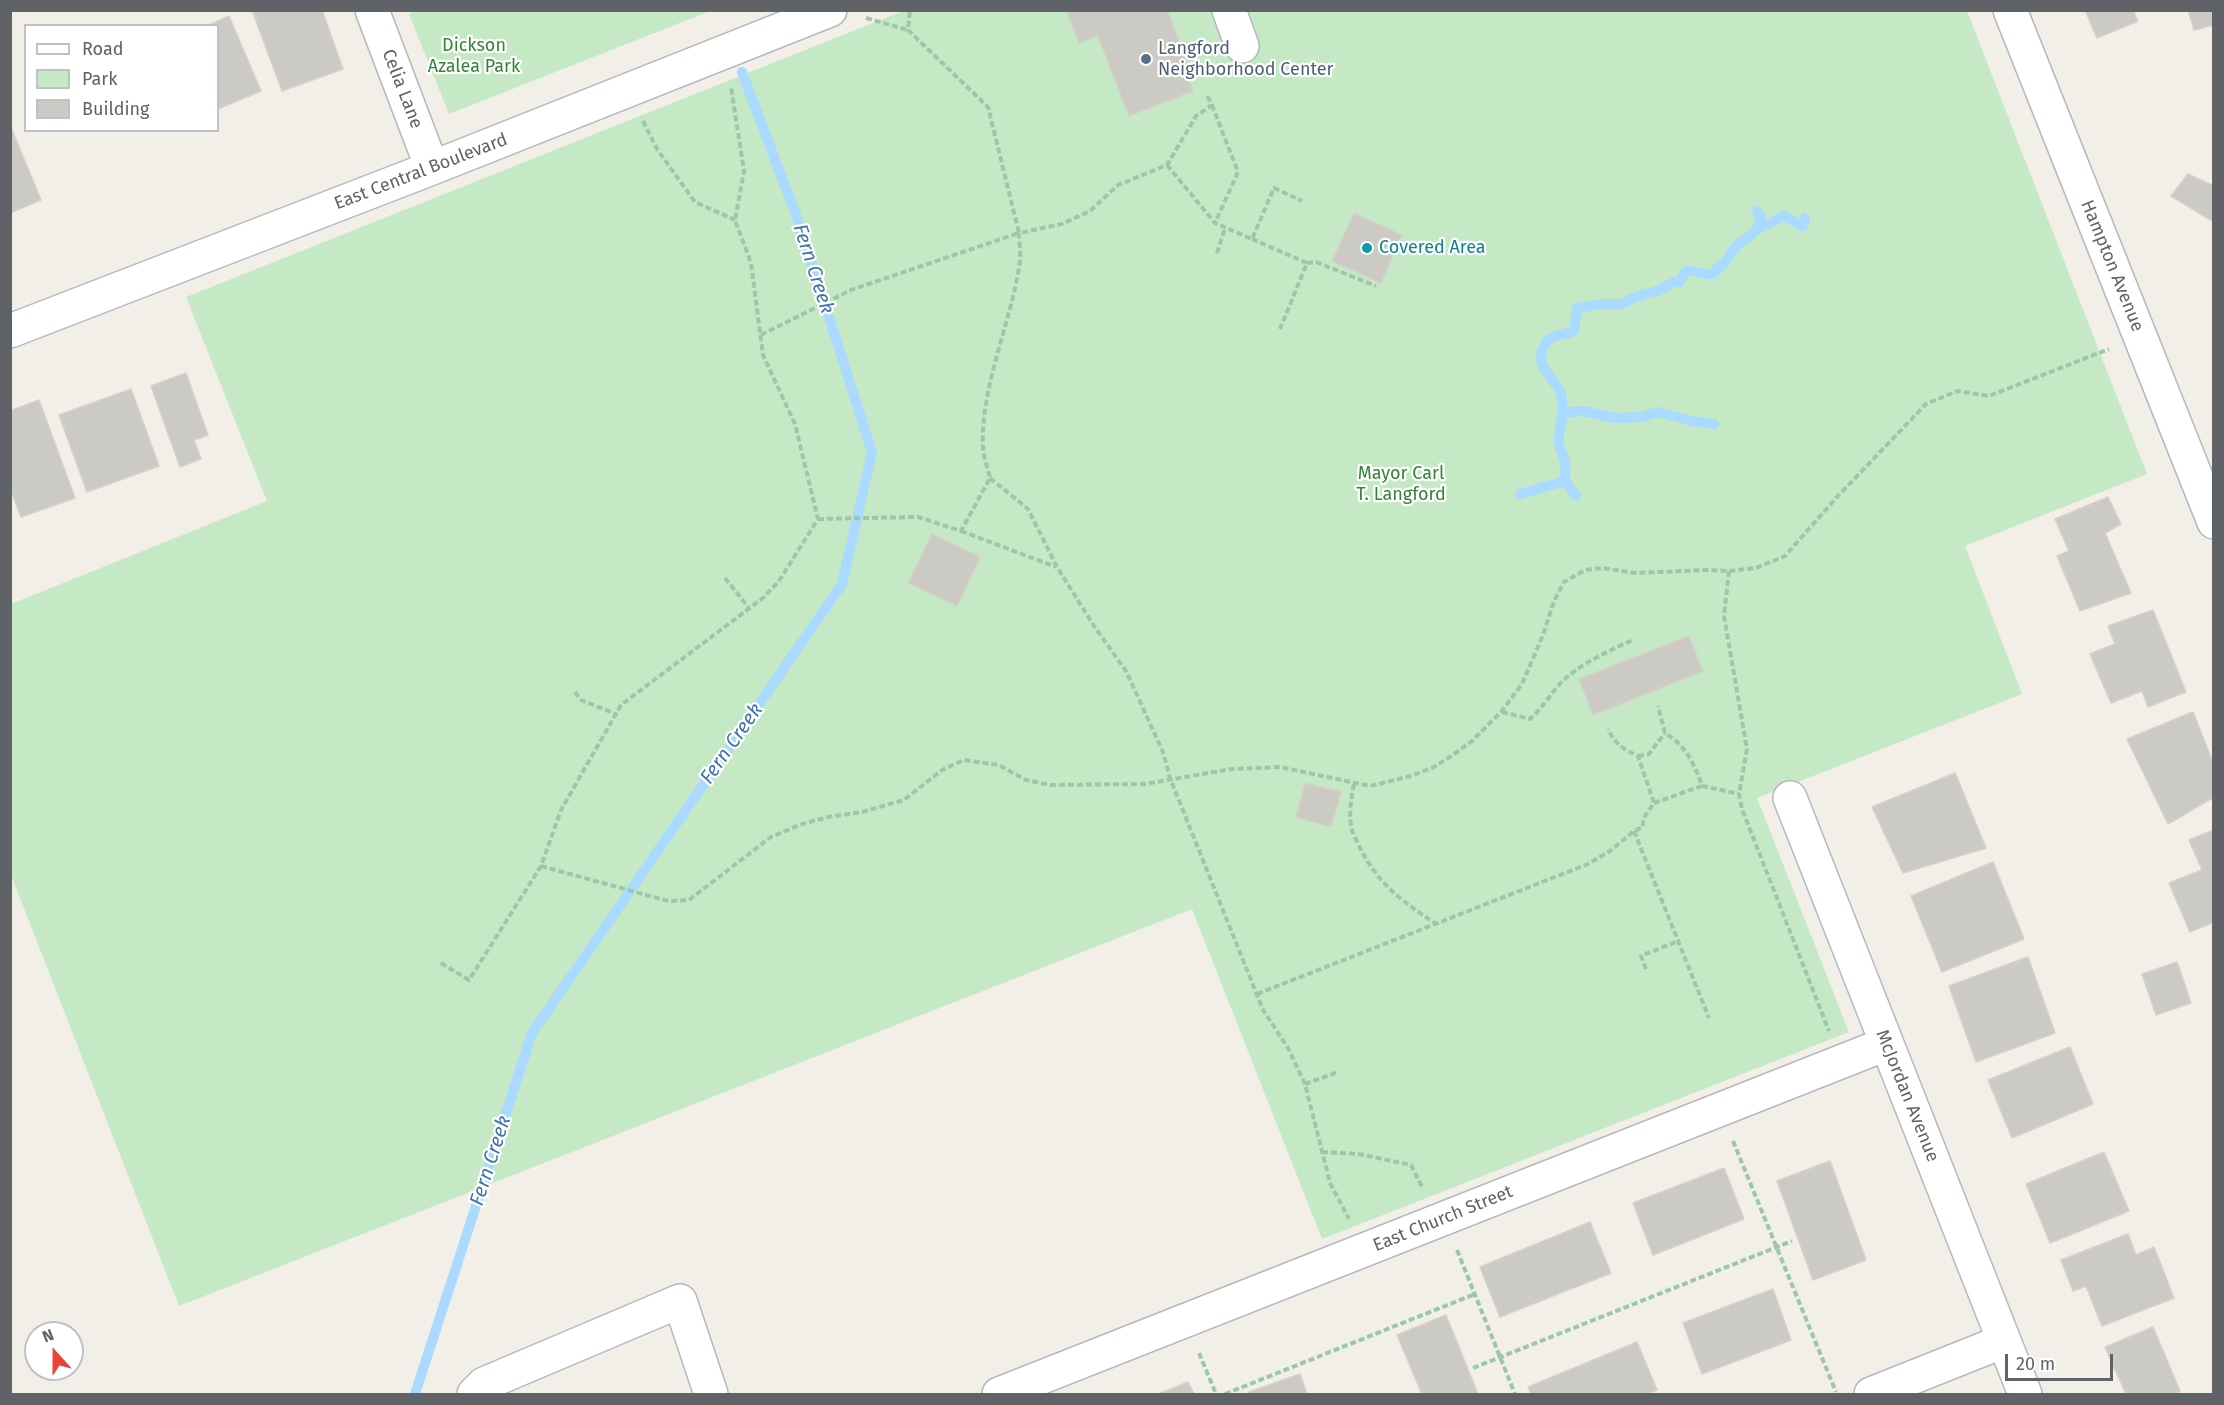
<!DOCTYPE html>
<html>
<head>
<meta charset="utf-8">
<style>
  body { margin:0 }
  #map { position:relative; width:2224px; height:1405px; overflow:hidden; background:#f1efe8; font-family:"Fira Sans",sans-serif }
  canvas { display:block }
  .frame { position:absolute; inset:0; border:12px solid #5f6368; pointer-events:none }
  .legend { position:absolute; left:24px; top:24px; width:195px; height:108px; box-sizing:border-box; background:#fff; border:2px solid #bfc1c3; margin:0; padding:8px 10px; list-style:none; font-size:18px; color:#5f6368 }
  .legend li { display:flex; align-items:center; gap:12px; height:30px }
  .legend b { width:30px; border:2px solid #bfc1c3 }
  .north { position:absolute; left:24px; top:1321px; width:60px; height:60px; box-sizing:border-box; background:#fff; border:2px solid #bfc1c3; border-radius:50%; rotate:339deg; font-size:16px; font-weight:700; line-height:24px; text-align:center; color:#5f6368 }
  .north::after { content:''; display:block; margin:auto; width:21px; height:27px; background:#ea4335; clip-path:polygon(50% 0,100% 100%,50% 72%,0 100%) }
  .scale { position:absolute; left:2005px; top:1354px; width:108px; height:27px; box-sizing:border-box; border:3px solid #5f6368; border-top:0; padding-left:8px; font-size:18px; line-height:21px; white-space:nowrap; color:#5f6368; -webkit-text-stroke:4px #fff; paint-order:stroke }
</style>
</head>
<body>
<div id="map">
<canvas width="2224" height="1405"></canvas>
<div class="frame"></div>
<ul class="legend">
<li><b style="height:8px;background:#fff"></b>Road</li>
<li><b style="height:16px;background:#c5e8c5"></b>Park</li>
<li><b style="height:16px;background:#cccac5"></b>Building</li>
</ul>
<div class="north">N</div>
<div class="scale">20 m</div>
</div>
<script>
const context = document.querySelector('canvas').getContext('2d');
context.lineJoin = 'round';
function paint(path, color) {
  context.fillStyle = color;
  context.fill(path, 'evenodd');
}
function stroke(path, color, width, dash) {
  context.strokeStyle = color;
  context.lineWidth = width;
  context.lineCap = dash ? 'butt' : 'round';
  context.setLineDash(dash || []);
  context.stroke(path);
}
function drawText(font, color, halo, rows, align = 'center') {
  context.font = font + ' "Fira Sans",sans-serif';
  context.lineWidth = 4.5;
  context.setLineDash([]);
  context.textBaseline = 'middle';
  context.strokeStyle = halo;
  context.fillStyle = color;
  for (const [text, x, y, turn = 0] of rows) {
    context.save();
    context.translate(x, y);
    context.rotate((+turn || 0) * Math.PI / 180);
    context.textAlign = isNaN(turn) ? turn : align;
    if (halo) context.strokeText(text, 0, 0);
    context.fillText(text, 0, 0);
    context.restore();
  }
}
const green = new Path2D(`
  M 419,10 L 710,10 L 710,11 L 449,114 L 409,14 Z
  M 903,11 L 1967,11 L 2147,474 L 1965,546 L 2022,694 L 1757,798 L 1849,1032 L 1322,1239 L 1192,909 L 179,1306 L 11,875 L 11,604 L 267,501 L 186,297 Z`);
const stream = new Path2D(`
  M 1758,229 L 1784,216 L 1803,226 L 1805,218
  M 1564,413 L 1582,411 L 1615,418 L 1641,417 L 1658,412 L 1691,421 L 1714,424
  M 1565,481 L 1576,496
  M 1520,494 L 1565,481 C 1564,474 1567,468 1565,463 C 1564,455 1558,448 1559,440 C 1560,423 1565,413 1561,394 C 1558,380 1531,367 1545,344 C 1551,334 1564,335 1574,331 L 1577,308 L 1601,304 L 1622,304 L 1635,297 L 1657,291 L 1674,282 L 1680,282 L 1684,273 L 1688,270 L 1705,274 L 1713,274 C 1716,267 1722,267 1726,261 C 1730,256 1732,250 1737,246 C 1749,234 1756,236 1761,218 L 1757,211
  M 415,1394 L 532,1033 L 842,584 L 872,452 L 799,223 L 742,72`);
const building = new Path2D(`
  M 252,10 L 322,10 L 343,69 L 282,91 Z
  M 1070,10 L 1167,10 L 1192,75 L 1187,76 L 1193,91 L 1129,116 L 1098,36 L 1079,43 L 1067,11 Z
  M 2085,10 L 2133,10 L 2138,21 L 2097,38 Z
  M 2188,10 L 2214,10 L 2214,25 L 2194,30 Z
  M 229,16 L 261,91 L 218,109 L 218,26 L 207,26 Z
  M 10,125 L 41,200 L 10,213 Z
  M 2188,174 L 2214,186 L 2214,222 L 2171,196 Z
  M 1354,213 L 1402,235 L 1381,283 L 1332,261 Z
  M 186,373 L 208,435 L 194,440 L 201,459 L 180,467 L 151,386 Z
  M 131,389 L 159,466 L 87,492 L 59,415 Z
  M 39,400 L 75,498 L 21,517 L 10,488 L 10,411 Z
  M 2108,497 L 2121,524 L 2105,533 L 2131,593 L 2080,611 L 2057,556 L 2069,551 L 2055,519 Z
  M 932,534 L 980,557 L 957,606 L 908,583 Z
  M 2153,610 L 2186,692 L 2148,707 L 2142,691 L 2111,703 L 2090,654 L 2115,644 L 2108,626 Z
  M 1689,636 L 1703,671 L 1593,715 L 1579,679 Z
  M 2193,712 L 2214,765 L 2214,797 L 2168,824 L 2127,739 Z
  M 1955,773 L 1986,848 L 1903,873 L 1872,807 Z
  M 1305,783 L 1341,792 L 1331,827 L 1296,817 Z
  M 2214,830 L 2214,922 L 2190,932 L 2169,883 L 2202,870 L 2189,840 Z
  M 1993,862 L 2024,939 L 1942,972 L 1911,896 Z
  M 2028,957 L 2055,1033 L 1976,1062 L 1949,986 Z
  M 2177,962 L 2191,1003 L 2156,1015 L 2142,974 Z
  M 2070,1047 L 2093,1104 L 2012,1138 L 1988,1080 Z
  M 2104,1152 L 2129,1211 L 2050,1243 L 2026,1184 Z
  M 1830,1161 L 1866,1260 L 1813,1280 L 1777,1181 Z
  M 1724,1168 L 1744,1219 L 1653,1255 L 1633,1203 Z
  M 1590,1222 L 1611,1273 L 1500,1317 L 1480,1267 Z
  M 2128,1234 L 2136,1255 L 2154,1247 L 2174,1298 L 2102,1326 L 2086,1286 L 2073,1291 L 2061,1260 Z
  M 1773,1289 L 1791,1340 L 1702,1374 L 1683,1323 Z
  M 1446,1315 L 1478,1394 L 1422,1394 L 1397,1335 Z
  M 2153,1327 L 2180,1391 L 2172,1394 L 2126,1394 L 2105,1347 Z
  M 1637,1342 L 1657,1390 L 1646,1394 L 1531,1394 L 1528,1387 Z
  M 1300,1374 L 1307,1394 L 1250,1394 L 1249,1392 Z
  M 1188,1382 L 1194,1394 L 1158,1394 Z`);
const path = new Path2D(`
  M 866,18 L 908,30
  M 1212,105 L 1238,172 L 1215,223
  M 643,121 L 657,149 L 695,202 L 735,220
  M 1167,165 L 1215,223 L 1252,239 L 1274,188 L 1302,201
  M 1252,239 L 1307,263 L 1280,329
  M 1217,253 L 1225,228
  M 1307,263 L 1316,262 L 1376,286
  M 761,335 L 851,290 L 1019,233 L 988,107 L 908,30 L 910,10
  M 990,478 L 1028,509 L 1057,567 L 1094,626 L 1126,671 L 1163,752 L 1170,778 L 1263,1010 L 1288,1048 L 1305,1084 L 1330,1183 L 1349,1219
  M 818,519 L 918,517 L 961,531 L 990,478 C 988,468 983,457 983,447 C 980,387 1012,321 1020,261 C 1021,252 1019,242 1019,233 L 1062,224 L 1090,211 L 1118,185 L 1167,165 L 1196,116 L 1212,105 L 1207,95
  M 961,531 L 1056,567
  M 1729,571 L 1724,616 L 1747,749 L 1739,794 L 1742,809 L 1829,1031
  M 725,578 L 749,608
  M 575,692 L 581,700 L 616,714
  M 1502,712 L 1530,719 C 1544,707 1553,689 1567,677 C 1586,661 1611,650 1633,640
  M 1638,756 L 1649,754 L 1665,733
  M 1354,784 C 1351,798 1349,812 1351,826 C 1352,833 1357,841 1360,848 C 1379,885 1402,901 1436,924
  M 1702,786 L 1739,794
  M 1654,803 L 1702,786 C 1694,763 1686,746 1665,733 L 1658,706
  M 1634,831 L 1709,1018
  M 541,866 L 657,898 L 669,901 L 689,900 L 771,837 L 802,824 L 828,817 L 862,812 L 904,800 L 942,770 L 964,760 L 999,765 L 1026,780 L 1051,785 L 1144,784 L 1232,769 L 1280,767 L 1370,786 L 1411,776 L 1434,767 L 1453,755 L 1471,742 L 1501,712 L 1522,684 L 1543,635 L 1554,601 L 1564,582 L 1585,570 L 1602,568 L 1635,573 L 1707,570 L 1729,571 L 1756,568 L 1785,556 L 1837,497 L 1926,404 L 1957,391 L 1989,396 L 2109,349
  M 441,963 L 469,980 L 541,866 L 561,810 L 621,705 L 763,598 L 779,581 L 818,519 L 795,424 L 763,355 L 751,263 L 735,220 L 744,171 L 731,87
  M 1646,969 L 1641,956 L 1678,941
  M 1257,994 L 1588,864 L 1610,851 L 1634,831 L 1643,827 L 1643,819 L 1654,803 L 1638,756 C 1624,750 1615,744 1608,729
  M 1305,1084 L 1338,1072
  M 1733,1141 L 1836,1392
  M 1322,1152 L 1359,1154 L 1411,1165 L 1423,1189
  M 1457,1250 L 1515,1394
  M 1199,1353 L 1216,1394
  M 1473,1368 L 1792,1241
  M 1225,1394 L 1475,1294`);
const minor = new Path2D(`
  M 372,10 L 432,168
  M 1229,10 L 1242,46
  M 2010,10 L 2214,522
  M 10,331 L 432,168 L 830,10
  M 1790,798 L 2025,1394
  M 474,1394 L 484,1384 L 680,1301 L 711,1394
  M 999,1394 L 1886,1044
  M 1871,1394 L 2004,1341`);
const markers = [
  [1146,59,6,"#5c6f8a"],
  [1367,248,6,"#0f9aa8"]
];
const parkNames = [
  ["Dickson",474,46],
  ["Azalea Park",474,67],
  ["Mayor Carl",1401,474],
  ["T. Langford",1401,495]
];
const serviceNames = [
  ["Langford",1158,49],
  ["Neighborhood Center",1158,70]
];
const streetNames = [
  ["Celia Lane",402,89,69],
  ["East Central Boulevard",421,172,-21],
  ["Hampton Avenue",2112,266,68],
  ["McJordan Avenue",1907,1096,68],
  ["East Church Street",1443,1219,-22]
];
const cultureNames = [
  ["Covered Area",1379,248]
];
const waterNames = [
  ["Fern Creek",813,269,72],
  ["Fern Creek",732,744,-55],
  ["Fern Creek",491,1161,-72]
];
paint(green, '#c5e8c5');
stroke(stream, '#aadaff', 10);
paint(building, '#cccac5');
stroke(building, '#d6d1c6', 1.5);
stroke(minor, '#b5b8bc', 36);
stroke(path, '#9cc7a9', 4, [6, 3]);
stroke(minor, '#fff', 33);
for (const [x, y, r, color] of markers) {
  const dot = new Path2D();
  dot.arc(x, y, r, 0, 2 * Math.PI);
  context.fillStyle = color;
  context.fill(dot);
  stroke(dot, '#fff', 2);
}
drawText('18px', '#348238', '#fff', parkNames);
drawText('18px', '#4e5e75', '#fff', serviceNames, 'left');
drawText('18px', '#5f6368', '#fff', streetNames);
drawText('18px', '#0d838f', '#fff', cultureNames, 'left');
drawText('italic 20px', '#4174aa', '#fff', waterNames);
</script>
</body>
</html>
